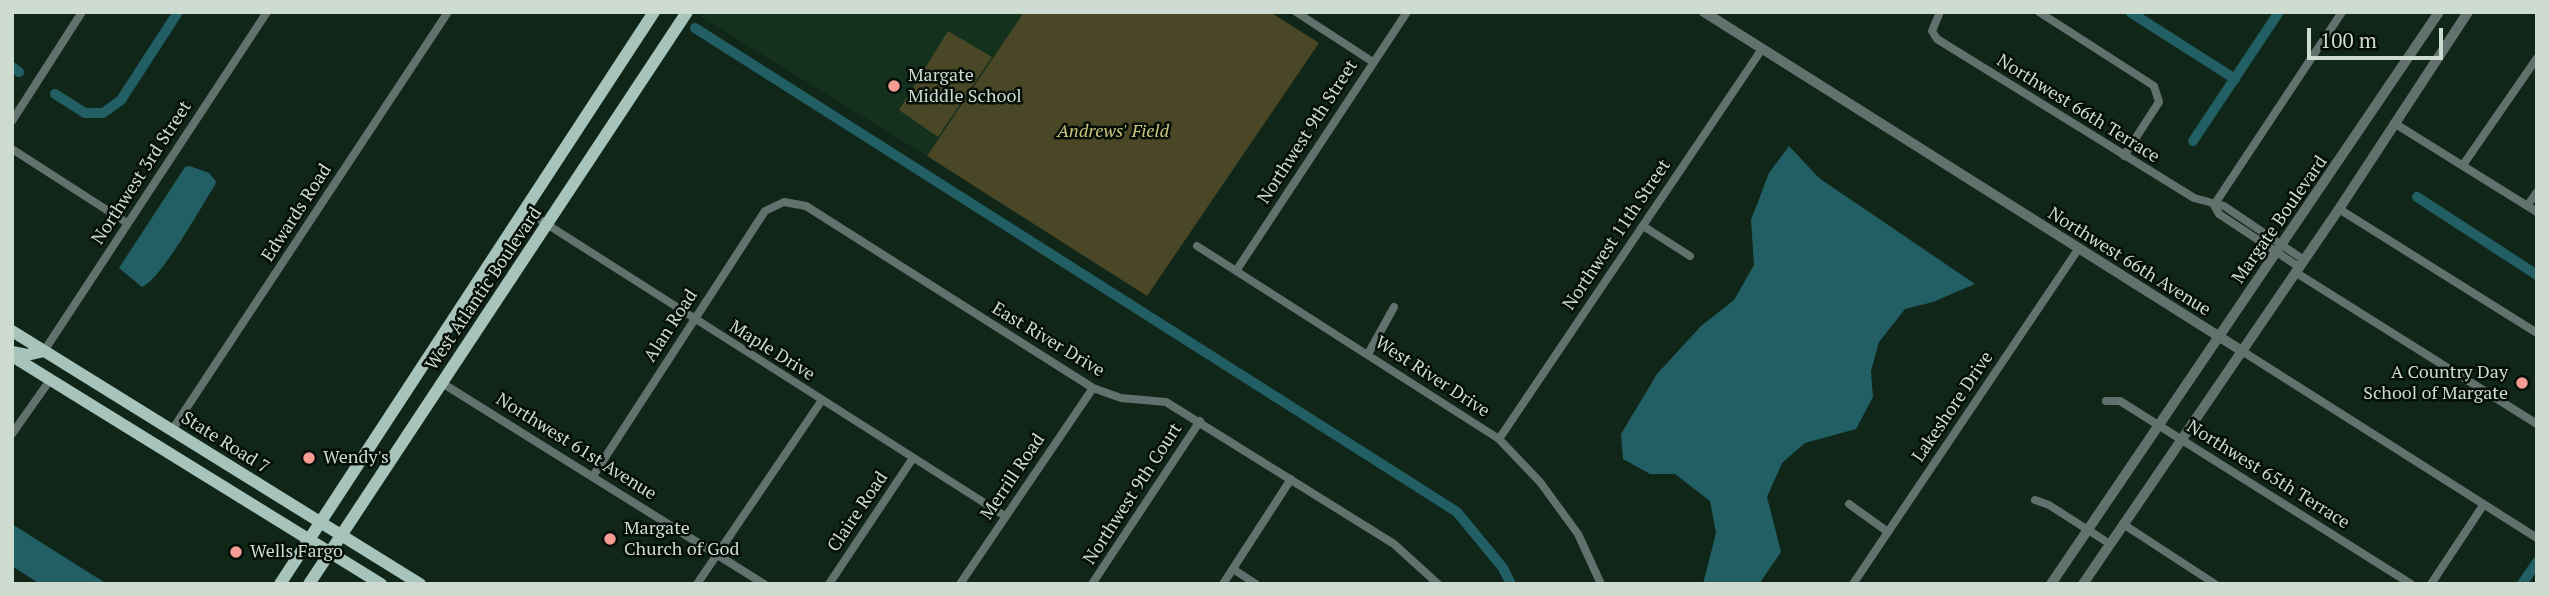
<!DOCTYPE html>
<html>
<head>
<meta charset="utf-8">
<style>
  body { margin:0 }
  #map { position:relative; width:2549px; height:596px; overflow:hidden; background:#102618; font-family:"PT Serif",serif }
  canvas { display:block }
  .frame { position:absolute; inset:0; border:14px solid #cddbd1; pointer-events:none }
  .scale { position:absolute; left:2307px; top:28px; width:136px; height:32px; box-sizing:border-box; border:4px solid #cddbd1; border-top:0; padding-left:9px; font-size:21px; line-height:24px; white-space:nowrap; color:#cddbd1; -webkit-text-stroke:5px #050d07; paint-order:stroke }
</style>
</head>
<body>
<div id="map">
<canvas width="2549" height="596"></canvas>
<div class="frame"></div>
<div class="scale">100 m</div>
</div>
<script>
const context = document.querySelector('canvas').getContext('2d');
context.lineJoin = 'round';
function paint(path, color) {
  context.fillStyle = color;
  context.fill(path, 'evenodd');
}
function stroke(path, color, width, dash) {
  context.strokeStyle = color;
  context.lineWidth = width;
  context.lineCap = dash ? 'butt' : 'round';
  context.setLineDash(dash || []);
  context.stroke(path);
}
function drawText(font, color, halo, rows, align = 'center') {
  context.font = font + ' "PT Serif",serif';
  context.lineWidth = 5;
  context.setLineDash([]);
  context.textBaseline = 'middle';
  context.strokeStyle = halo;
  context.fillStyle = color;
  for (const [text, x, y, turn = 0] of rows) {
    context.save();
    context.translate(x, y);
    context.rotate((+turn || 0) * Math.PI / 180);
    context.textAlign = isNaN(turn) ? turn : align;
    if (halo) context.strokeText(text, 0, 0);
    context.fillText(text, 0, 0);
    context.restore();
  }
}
const built = new Path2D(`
  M 704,12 L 1024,12 L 927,156 L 701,17 Z`);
const green = new Path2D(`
  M 1024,12 L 1270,12 L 1319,43 L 1147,296 L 927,156 Z
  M 948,31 L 992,57 L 938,137 L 899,110 Z`);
const water = new Path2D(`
  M 1789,146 L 1819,178 L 1975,284 L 1933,302 L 1905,309 L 1879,342 L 1871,371 L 1873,397 L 1856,429 L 1805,443 L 1782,463 L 1767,497 L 1781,552 L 1759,584 L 1703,584 L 1716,533 L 1710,501 L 1675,474 L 1650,474 L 1623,459 L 1621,434 L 1657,374 L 1701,326 L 1734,300 L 1754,265 L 1751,220 L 1769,173 Z
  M 190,166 L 209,173 L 216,181 L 215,185 C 202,205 161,280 142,287 L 119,268 L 185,167 Z
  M 12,524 L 107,584 L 40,584 L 12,566 Z`);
const canal = new Path2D(`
  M 2130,12 L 2235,79
  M 695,28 L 1457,512 L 1503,568 L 1511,584
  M 12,67 L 19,72
  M 55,94 L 85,113 L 103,113 L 121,100 L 178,12
  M 2193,141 L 2279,12
  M 2417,197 L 2537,275
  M 2522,584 L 2537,562`);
const minor = new Path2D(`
  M 1296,12 L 1373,62
  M 1940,12 L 1932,31 L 1937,39 L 2194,198 L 2224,206 L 2304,260
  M 2039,12 L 2154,86 L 2159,102 L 2124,156
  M 12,121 L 82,12
  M 2394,123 L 2537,212
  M 12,149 L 127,223
  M 2463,165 L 2537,58
  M 2214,205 L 2342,12
  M 2214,205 L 2219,214 L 2299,267
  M 2527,206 L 2537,192
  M 523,209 L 1005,516
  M 2339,209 L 2537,333
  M 1643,226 L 1690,256
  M 1197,246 L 1499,439 L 1540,482 L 1578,534 L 1601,584
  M 1236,271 L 1407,12
  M 2295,272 L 2537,424
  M 44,351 L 267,12
  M 2242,351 L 2537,538
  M 1368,354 L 1394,307
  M 442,383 L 764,584
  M 2106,401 L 2120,401 L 2411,584
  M 172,430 L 448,12
  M 12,434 L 50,380
  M 1499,439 L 1762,49
  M 593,476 L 765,211 L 784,202 L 806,206 L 1093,388 L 1121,398 L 1166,402 L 1394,544 L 1438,584
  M 2035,500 L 2049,505 L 2110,544
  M 1849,504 L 1888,532
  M 2123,524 L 2215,584
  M 1233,569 L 1256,584
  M 697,584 L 822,400
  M 829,584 L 913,458
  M 960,584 L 1093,388
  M 1092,584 L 1200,421
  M 1223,584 L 1291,479
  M 1853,584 L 2079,248
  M 2431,584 L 2484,504`);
const tertiary = new Path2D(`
  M 1704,12 L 2242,351
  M 2051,584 L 2439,12
  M 2083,584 L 2339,209 L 2468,12`);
const primary = new Path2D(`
  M 12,331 L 420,584
  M 12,352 L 27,355 L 44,351
  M 12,356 L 381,584
  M 280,584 L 654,12
  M 309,584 L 687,12`);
const markers = [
  [894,86,7,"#f59c92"],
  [2522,383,7,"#f59c92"],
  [309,458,7,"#f59c92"],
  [610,539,7,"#f59c92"],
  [236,552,7,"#f59c92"]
];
const poiNames = [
  ["Margate",908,76],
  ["Middle School",908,97],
  ["A Country Day",2508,373,"right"],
  ["School of Margate",2508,394,"right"],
  ["Wendy's",323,458],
  ["Margate",624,529],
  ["Church of God",624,550],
  ["Wells Fargo",250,552]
];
const streetNames = [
  ["Northwest 66th Terrace",2078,109,32],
  ["Northwest 9th Street",1308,132,-57],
  ["Northwest 3rd Street",142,173,-57],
  ["Edwards Road",297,213,-57],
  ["Margate Boulevard",2280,220,-55],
  ["Northwest 11th Street",1617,235,-56],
  ["Northwest 66th Avenue",2129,262,32],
  ["West Atlantic Boulevard",484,289,-56],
  ["Alan Road",671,326,-57],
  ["East River Drive",1048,340,31],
  ["Maple Drive",772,351,32],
  ["West River Drive",1432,377,33],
  ["Lakeshore Drive",1953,407,-56],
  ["State Road 7",225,443,32],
  ["Northwest 61st Avenue",576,447,32],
  ["Northwest 65th Terrace",2268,475,32],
  ["Merrill Road",1013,477,-56],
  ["Northwest 9th Court",1133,494,-57],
  ["Claire Road",858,512,-56]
];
const parkNames = [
  ["Andrews' Field",1113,132]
];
paint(built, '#14311e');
paint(green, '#4a4726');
paint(water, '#215f65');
stroke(canal, '#215f65', 10);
stroke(minor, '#63716e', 8);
stroke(tertiary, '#63716e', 10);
stroke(primary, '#a6c4bc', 12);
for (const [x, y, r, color] of markers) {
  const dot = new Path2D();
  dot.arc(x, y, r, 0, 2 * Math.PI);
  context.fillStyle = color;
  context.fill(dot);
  stroke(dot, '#050d07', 2.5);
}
drawText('18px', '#cddbd1', '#050d07', poiNames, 'left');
drawText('18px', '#cddbd1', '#050d07', streetNames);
drawText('italic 18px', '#ccc47c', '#050d07', parkNames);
</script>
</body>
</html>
